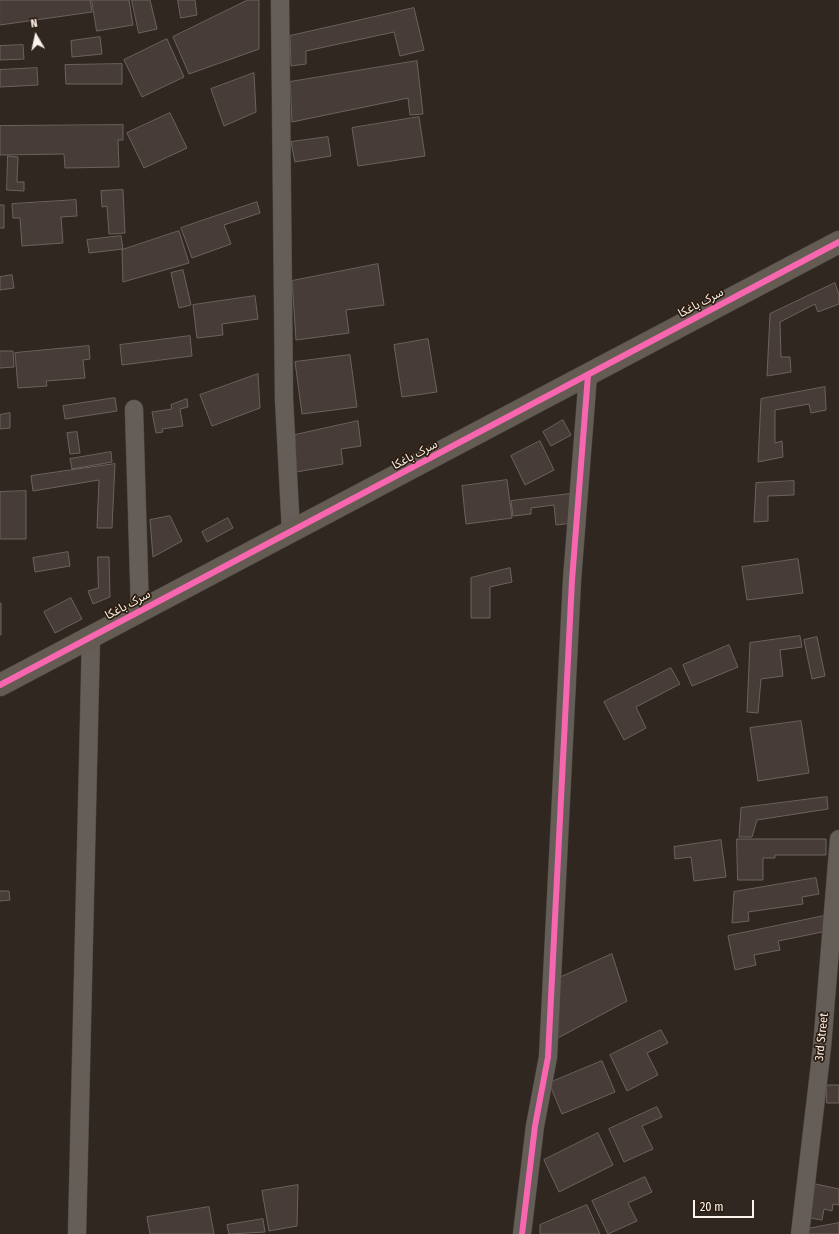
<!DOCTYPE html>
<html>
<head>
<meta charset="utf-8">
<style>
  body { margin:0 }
  #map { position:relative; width:839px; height:1234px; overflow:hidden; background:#302820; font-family:"Fira Sans Condensed",sans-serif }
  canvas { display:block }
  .north { position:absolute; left:16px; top:16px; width:40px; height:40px; -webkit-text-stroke:3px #2c1d11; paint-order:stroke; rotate:351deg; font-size:11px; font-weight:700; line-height:16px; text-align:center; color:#fef3eb }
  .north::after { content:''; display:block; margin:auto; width:14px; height:18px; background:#fef3eb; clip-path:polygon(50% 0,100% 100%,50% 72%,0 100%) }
  .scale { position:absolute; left:693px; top:1200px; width:61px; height:18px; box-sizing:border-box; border:2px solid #fef3eb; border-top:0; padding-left:5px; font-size:12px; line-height:14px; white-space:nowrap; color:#fef3eb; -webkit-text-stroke:3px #2c1d11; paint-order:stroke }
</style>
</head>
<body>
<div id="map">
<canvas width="839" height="1234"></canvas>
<div class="north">N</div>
<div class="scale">20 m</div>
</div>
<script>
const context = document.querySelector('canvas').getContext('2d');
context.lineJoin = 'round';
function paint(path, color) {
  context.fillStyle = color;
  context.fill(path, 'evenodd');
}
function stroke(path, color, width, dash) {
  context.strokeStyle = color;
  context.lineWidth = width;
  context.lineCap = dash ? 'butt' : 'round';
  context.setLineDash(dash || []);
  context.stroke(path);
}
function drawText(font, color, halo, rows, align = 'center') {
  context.font = font + ' "Fira Sans Condensed","Noto Sans Arabic",sans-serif';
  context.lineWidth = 3.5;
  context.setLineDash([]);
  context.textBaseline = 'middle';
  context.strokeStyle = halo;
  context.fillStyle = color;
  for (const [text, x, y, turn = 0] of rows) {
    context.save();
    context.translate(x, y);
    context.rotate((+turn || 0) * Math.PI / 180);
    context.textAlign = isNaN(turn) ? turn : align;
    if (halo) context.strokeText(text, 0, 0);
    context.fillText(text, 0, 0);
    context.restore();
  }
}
const building = new Path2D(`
  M 0,0 L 90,0 L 92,12 L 0,25 Z
  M 92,0 L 129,0 L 133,25 L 97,31 Z
  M 132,0 L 150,0 L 157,29 L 139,33 Z
  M 178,0 L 195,0 L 197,15 L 181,18 Z
  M 248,0 L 259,0 L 259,49 L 189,74 L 173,37 Z
  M 414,8 L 424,50 L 400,56 L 394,32 L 306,51 L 306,64 L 291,66 L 290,36 Z
  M 100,37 L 102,54 L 72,57 L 71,41 Z
  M 167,39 L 184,77 L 142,97 L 124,60 Z
  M 23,45 L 24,59 L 0,60 L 0,46 Z
  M 417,61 L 423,114 L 410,115 L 408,98 L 292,122 L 290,82 Z
  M 122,64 L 122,84 L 66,84 L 65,65 Z
  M 37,68 L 38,85 L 0,87 L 0,70 Z
  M 254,73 L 256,112 L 224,126 L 211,89 Z
  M 170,113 L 187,148 L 144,168 L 127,133 Z
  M 419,117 L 425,156 L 358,166 L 352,128 Z
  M 123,125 L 123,140 L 118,140 L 119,167 L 65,168 L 64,154 L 0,155 L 0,126 Z
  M 328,137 L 331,156 L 295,162 L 291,142 Z
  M 8,156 L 18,157 L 17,182 L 24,182 L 24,191 L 7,190 Z
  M 123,190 L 125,233 L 109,234 L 107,206 L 102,207 L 101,191 Z
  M 76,200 L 77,216 L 61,217 L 63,243 L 22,246 L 20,218 L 13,218 L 12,204 Z
  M 257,202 L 260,213 L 224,225 L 231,244 L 192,258 L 181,228 Z
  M 0,205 L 4,205 L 4,228 L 0,228 Z
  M 179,231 L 189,263 L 123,282 L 122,250 Z
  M 121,236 L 123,249 L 89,253 L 87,240 Z
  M 378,264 L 384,305 L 346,310 L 349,333 L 296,340 L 292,281 Z
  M 183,270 L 191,305 L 179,308 L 171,273 Z
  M 12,275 L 14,288 L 0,290 L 0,277 Z
  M 835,283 L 839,295 L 839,304 L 818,312 L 815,304 L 780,322 L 781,357 L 790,357 L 791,372 L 767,376 L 770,314 Z
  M 255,296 L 258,319 L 222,324 L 223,335 L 197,338 L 193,305 Z
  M 190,336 L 192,356 L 122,365 L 120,345 Z
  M 428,339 L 437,392 L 402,397 L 394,345 Z
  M 89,346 L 90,359 L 83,360 L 85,378 L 46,381 L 47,386 L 18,388 L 15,353 Z
  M 0,351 L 13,351 L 14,367 L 0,368 Z
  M 350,355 L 357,407 L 302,414 L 295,362 Z
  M 258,374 L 260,408 L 212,426 L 200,395 Z
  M 825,387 L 826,410 L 811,413 L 809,404 L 775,410 L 775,443 L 782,441 L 783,457 L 758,462 L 761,399 Z
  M 115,398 L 117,411 L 65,419 L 63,406 Z
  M 187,399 L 188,407 L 180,409 L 183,426 L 162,429 L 163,432 L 156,433 L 152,412 L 172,409 L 171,405 Z
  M 10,413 L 10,428 L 0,429 L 0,415 Z
  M 563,420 L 571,435 L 551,446 L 543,432 Z
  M 358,421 L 361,446 L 341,449 L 343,464 L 296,472 L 295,435 Z
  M 77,432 L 80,453 L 70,454 L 67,433 Z
  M 540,441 L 554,470 L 525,485 L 511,456 Z
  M 111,452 L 112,462 L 72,469 L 70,459 Z
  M 115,464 L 112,528 L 97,528 L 99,480 L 33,491 L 31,476 Z
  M 507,480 L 512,518 L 466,524 L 462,486 Z
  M 794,481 L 794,495 L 768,496 L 768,521 L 754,522 L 756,483 Z
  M 26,491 L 26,539 L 0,539 L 0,492 Z
  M 570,494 L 573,523 L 556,525 L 554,505 L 531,508 L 531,514 L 513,516 L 511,501 Z
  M 170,516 L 182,541 L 153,557 L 150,520 Z
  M 228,518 L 233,528 L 207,542 L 202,532 Z
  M 68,552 L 70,566 L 35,572 L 33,558 Z
  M 98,557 L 109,557 L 110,597 L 93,604 L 88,591 L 98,588 Z
  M 798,559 L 803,593 L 747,600 L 742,567 Z
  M 510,568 L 512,582 L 490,587 L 490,618 L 471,618 L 471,578 Z
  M 71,598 L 82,619 L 55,633 L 44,612 Z
  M 0,603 L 1,603 L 1,635 L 0,635 Z
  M 800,636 L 802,647 L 780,650 L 783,676 L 761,679 L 758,713 L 747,712 L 750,643 Z
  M 817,637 L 825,676 L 812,679 L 804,640 Z
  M 729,645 L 738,667 L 692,686 L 683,665 Z
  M 671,668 L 680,684 L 636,707 L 646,728 L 624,740 L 604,702 Z
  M 801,721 L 809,773 L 758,781 L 750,728 Z
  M 827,797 L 828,809 L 757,820 L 752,837 L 739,837 L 741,808 Z
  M 737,839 L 826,839 L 826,855 L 775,855 L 775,858 L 763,858 L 763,880 L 738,880 Z
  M 721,840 L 726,877 L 694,881 L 691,857 L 675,859 L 674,847 Z
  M 816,878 L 819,894 L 802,897 L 803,904 L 748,912 L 749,921 L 732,923 L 734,892 Z
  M 0,891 L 9,891 L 10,900 L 0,901 Z
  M 824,916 L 827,931 L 778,941 L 780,950 L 754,955 L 756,965 L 735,970 L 728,936 Z
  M 612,954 L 627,1001 L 556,1039 L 559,978 Z
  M 661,1030 L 668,1043 L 647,1053 L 658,1075 L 627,1091 L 610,1055 Z
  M 602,1061 L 615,1092 L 562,1114 L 549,1083 Z
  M 827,1085 L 839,1085 L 839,1103 L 827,1103 Z
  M 657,1107 L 662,1117 L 642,1126 L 653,1149 L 624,1162 L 609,1129 Z
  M 598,1133 L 613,1165 L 559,1192 L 544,1160 Z
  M 645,1177 L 652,1192 L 628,1203 L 637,1221 L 608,1234 L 592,1201 Z
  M 811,1183 L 839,1189 L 839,1205 L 833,1204 L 832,1211 L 824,1209 L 822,1220 L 804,1217 Z
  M 298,1185 L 297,1226 L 269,1231 L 262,1191 Z
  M 587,1205 L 600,1234 L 540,1234 L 540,1225 Z
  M 209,1207 L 214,1234 L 150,1234 L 147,1217 Z
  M 263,1219 L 265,1232 L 229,1234 L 227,1225 Z
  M 839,1223 L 839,1234 L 802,1234 L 802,1230 Z`);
const street = new Path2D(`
  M 280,0 L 284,399 L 291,532
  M 134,409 L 140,612
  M 77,1234 L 91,637
  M 522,1234 L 535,1126 L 548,1057 L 572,580 L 588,375
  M 800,1234 L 822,1047 L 839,839`);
const secondary = new Path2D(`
  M 0,685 L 839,242`);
const cycleway = new Path2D(`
  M 0,685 L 839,242
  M 522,1234 L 535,1126 L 548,1057 L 572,580 L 588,375`);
const streetNames = [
  ["سرک باغکا",701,303,-28],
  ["سرک باغکا",415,455,-28],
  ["سرک باغکا",128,605,-28],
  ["3rd Street",822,1037,-84]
];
paint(building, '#483c38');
stroke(building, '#6b625e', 1);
stroke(street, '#4d4640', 19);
stroke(secondary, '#4d4640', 23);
stroke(street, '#645d58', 18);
stroke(secondary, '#645c53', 22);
stroke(cycleway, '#f766af', 6);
drawText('12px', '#fef3eb', '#2c1d11', streetNames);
</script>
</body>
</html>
